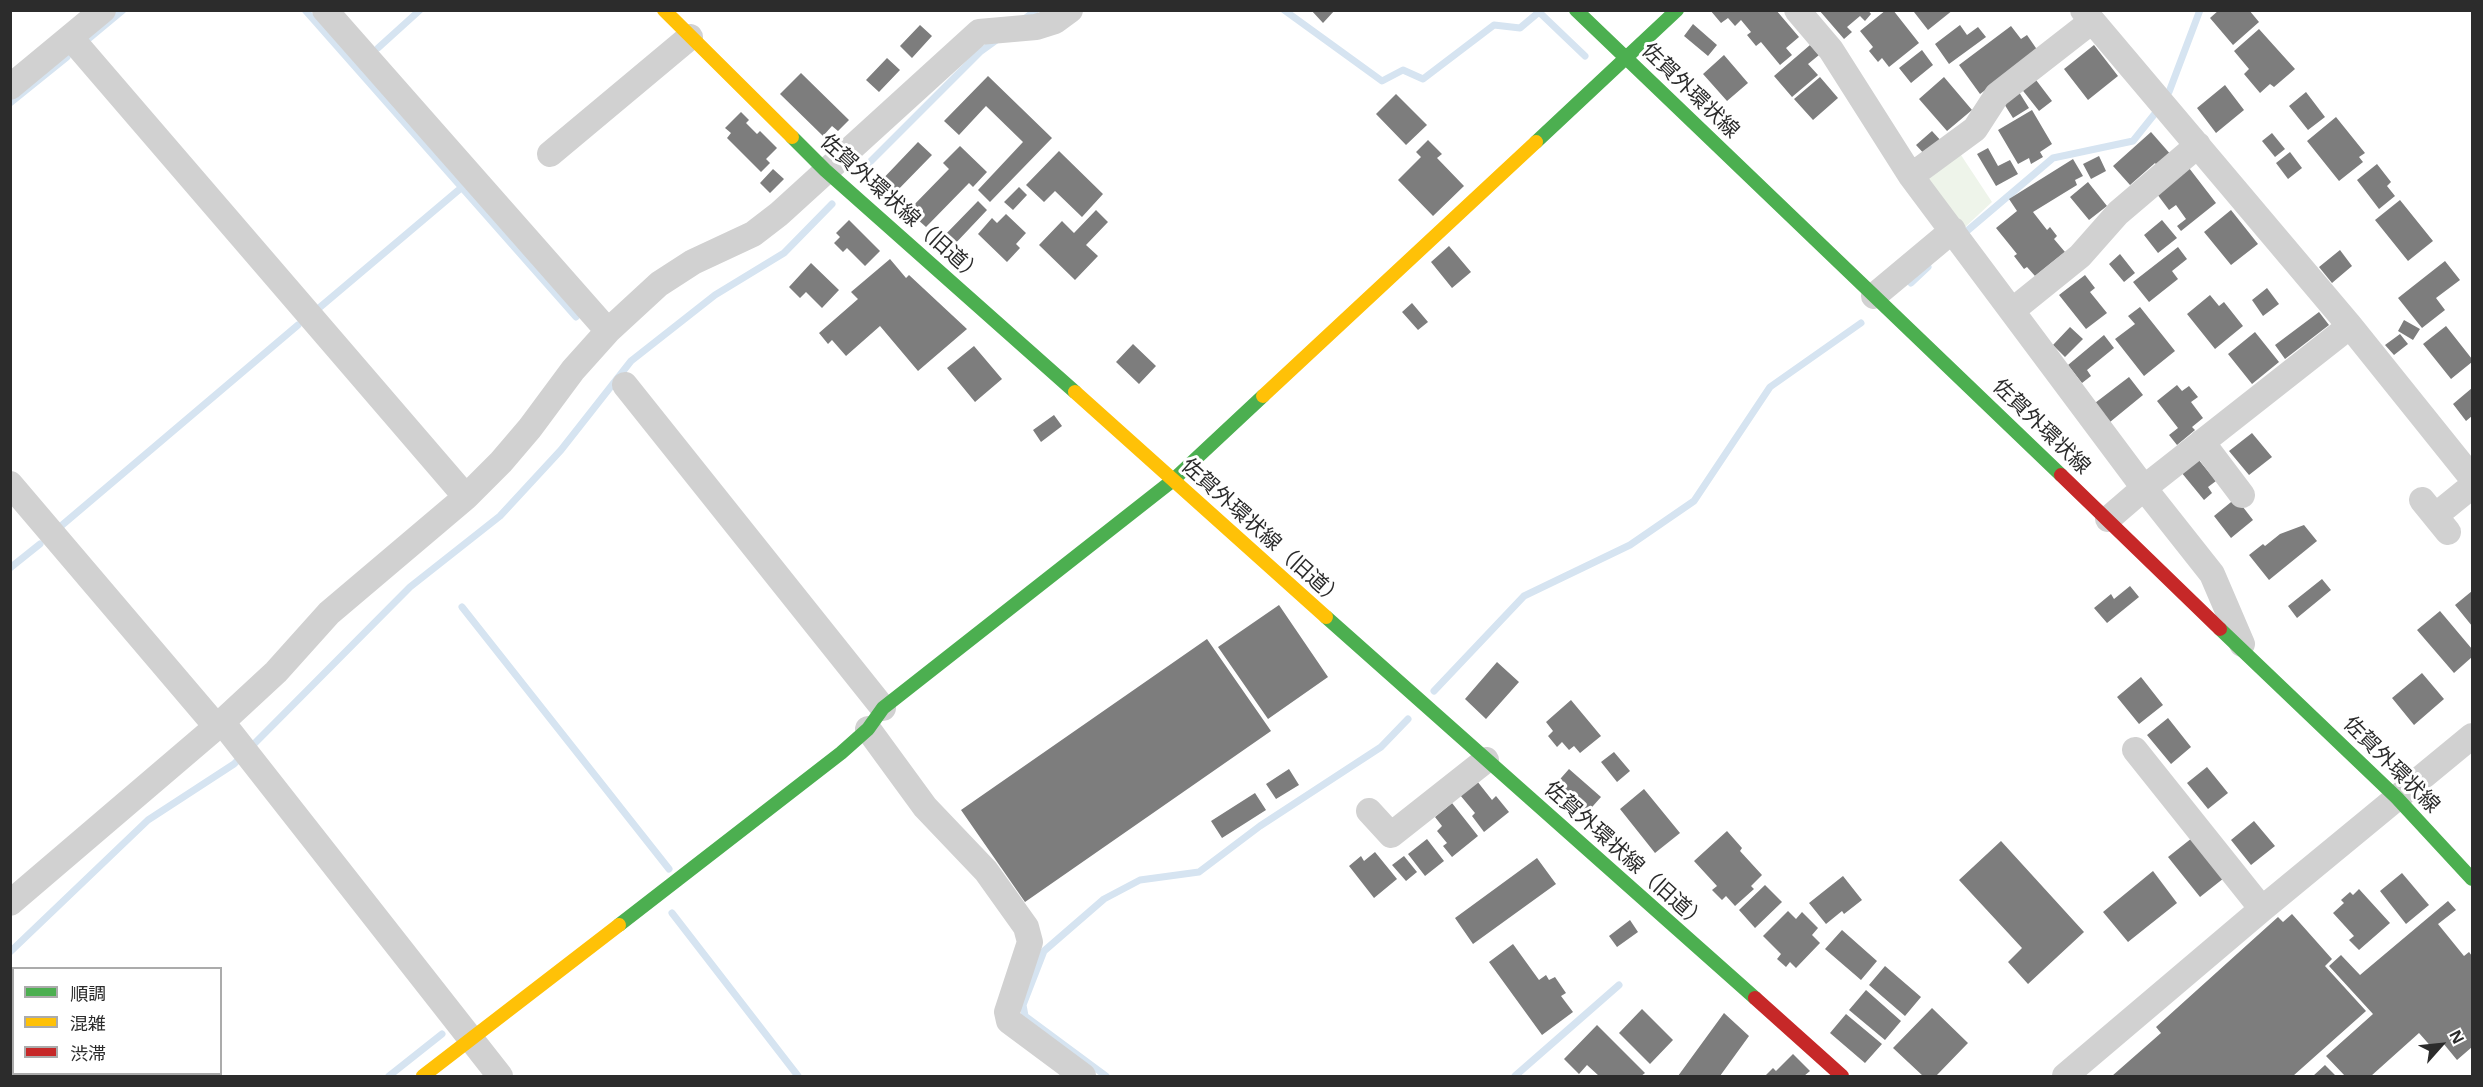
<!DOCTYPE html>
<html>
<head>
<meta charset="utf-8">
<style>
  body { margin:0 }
  #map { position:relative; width:2483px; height:1087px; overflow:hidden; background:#fff; font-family:"Open Sans","Noto Sans JP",sans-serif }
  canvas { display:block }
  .frame { position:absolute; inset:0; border:12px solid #2c2c2c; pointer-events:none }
  .legend { position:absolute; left:12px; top:967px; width:210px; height:108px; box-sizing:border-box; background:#fff; border:2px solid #ababab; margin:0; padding:8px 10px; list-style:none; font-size:18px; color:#2c2c2c }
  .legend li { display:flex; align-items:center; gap:12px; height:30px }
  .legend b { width:30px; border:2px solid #ababab }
  .north { position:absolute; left:2411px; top:1015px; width:60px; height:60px; -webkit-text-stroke:4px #fff; paint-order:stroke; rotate:63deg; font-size:16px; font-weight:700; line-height:24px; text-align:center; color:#2c2c2c }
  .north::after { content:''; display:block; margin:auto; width:21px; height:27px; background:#2c2c2c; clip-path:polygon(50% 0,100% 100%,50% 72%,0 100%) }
</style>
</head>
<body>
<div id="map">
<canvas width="2483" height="1087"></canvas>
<div class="frame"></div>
<ul class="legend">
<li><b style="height:8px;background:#4caf50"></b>順調</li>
<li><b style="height:8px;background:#ffc107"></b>混雑</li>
<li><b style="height:8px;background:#c62828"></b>渋滞</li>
</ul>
<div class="north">N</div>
</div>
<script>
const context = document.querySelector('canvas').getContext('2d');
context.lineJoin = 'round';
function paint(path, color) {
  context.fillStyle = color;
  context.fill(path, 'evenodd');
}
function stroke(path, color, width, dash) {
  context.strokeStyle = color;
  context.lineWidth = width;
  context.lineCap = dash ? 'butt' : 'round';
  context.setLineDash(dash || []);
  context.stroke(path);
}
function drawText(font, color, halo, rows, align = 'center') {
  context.font = font + ' "Open Sans","Noto Sans JP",sans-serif';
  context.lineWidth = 6;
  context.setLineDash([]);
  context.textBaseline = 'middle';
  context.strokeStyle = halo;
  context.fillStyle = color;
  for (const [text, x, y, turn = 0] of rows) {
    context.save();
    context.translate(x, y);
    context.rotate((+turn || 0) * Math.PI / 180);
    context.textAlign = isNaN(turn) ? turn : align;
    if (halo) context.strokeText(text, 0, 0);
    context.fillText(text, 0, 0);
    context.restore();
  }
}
const green = new Path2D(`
  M 1957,149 L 1992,202 L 1962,230 L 1918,176 Z`);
const stream = new Path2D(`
  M 305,10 L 576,317
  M 1284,10 L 1382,81 L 1403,70 L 1423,79 L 1494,25 L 1520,28 L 1539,12 L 1585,56
  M 1023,20 L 1036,10
  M 87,40 L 123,10
  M 378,48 L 420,10
  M 2169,92 L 2200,10
  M 10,103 L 67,57
  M 867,165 L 980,52 L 998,39
  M 1967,231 L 2053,158 L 2133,141 L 2157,111
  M 1911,283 L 1928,267
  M 319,308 L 461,188
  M 61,526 L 298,325
  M 10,568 L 40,544
  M 462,607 L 669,869
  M 1434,691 L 1524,596 L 1630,545 L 1694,501 L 1770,387 L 1861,323
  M 250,748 L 410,587 L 500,516 L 561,450 L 631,361 L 715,295 L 784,253 L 832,204
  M 672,913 L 798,1076
  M 10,952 L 148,820 L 234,764 L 242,756
  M 91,1074 L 93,1076
  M 389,1076 L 442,1034
  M 1106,1076 L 1025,1016 L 1023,1005 L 1044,951 L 1104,899 L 1140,880 L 1199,872 L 1260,826 L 1381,747 L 1408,719
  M 1515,1076 L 1619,985`);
const building = new Path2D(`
  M 1311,10 L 1335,10 L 1323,23 Z
  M 1710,10 L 1776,10 L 1799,37 L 1786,48 L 1792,55 L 1780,65 L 1761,42 L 1756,46 L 1747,35 L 1751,32 L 1741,20 L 1735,26 L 1728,18 L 1721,23 Z
  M 1819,10 L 1868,10 L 1871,14 L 1865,21 L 1860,16 L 1847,27 L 1852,32 L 1844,39 Z
  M 1886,10 L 1893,10 L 1919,43 L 1889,67 L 1882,58 L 1878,62 L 1869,51 L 1873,47 L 1860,31 Z
  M 1916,10 L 1953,10 L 1928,30 L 1914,12 Z
  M 2219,10 L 2249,10 L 2259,22 L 2233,45 L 2210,18 Z
  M 1693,24 L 1717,45 L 1708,56 L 1684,36 Z
  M 920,25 L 932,36 L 912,58 L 900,46 Z
  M 1960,25 L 1967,35 L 1978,27 L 1986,37 L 1949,64 L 1935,44 Z
  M 2011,26 L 2021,39 L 2027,35 L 2038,51 L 1980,94 L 1959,65 Z
  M 2259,29 L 2295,69 L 2274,87 L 2270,84 L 2260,93 L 2244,74 L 2249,69 L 2234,51 Z
  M 1810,45 L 1819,55 L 1808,64 L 1818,75 L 1792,97 L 1774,76 Z
  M 2094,45 L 2118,76 L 2088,100 L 2064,69 Z
  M 1922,50 L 1933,65 L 1911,83 L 1899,68 Z
  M 1724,55 L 1748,83 L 1727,101 L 1703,74 Z
  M 887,58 L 900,70 L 879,92 L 866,80 Z
  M 801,73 L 849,120 L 838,131 L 832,126 L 823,136 L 780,94 Z
  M 988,76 L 1052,138 L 990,202 L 978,190 L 1023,142 L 986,106 L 959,135 L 944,121 Z
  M 2033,76 L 2052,101 L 2039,111 L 2020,87 Z
  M 1820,77 L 1838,98 L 1813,120 L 1794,99 Z
  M 1944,77 L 1972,110 L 1947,131 L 1919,99 Z
  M 2225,85 L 2244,110 L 2216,133 L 2197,108 Z
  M 2017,89 L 2029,108 L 2013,118 L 2001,99 Z
  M 2306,92 L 2325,117 L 2308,130 L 2289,106 Z
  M 1396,94 L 1427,125 L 1406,145 L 1376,114 Z
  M 2032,110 L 2052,144 L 2040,152 L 2043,157 L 2031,164 L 2029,158 L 2018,164 L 1998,130 Z
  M 741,112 L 749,120 L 746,123 L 757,134 L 760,131 L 777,148 L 766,159 L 770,163 L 761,172 L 727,138 L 731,133 L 725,128 Z
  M 2336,117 L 2365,153 L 2359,157 L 2363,162 L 2339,181 L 2307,141 Z
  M 1932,131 L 1943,143 L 1927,157 L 1916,145 Z
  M 2151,132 L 2172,156 L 2159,168 L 2155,163 L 2130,185 L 2113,166 Z
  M 2272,133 L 2285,149 L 2275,157 L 2262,141 Z
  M 1428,140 L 1442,154 L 1437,158 L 1464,186 L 1433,216 L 1398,180 L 1421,157 L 1416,152 Z
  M 918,142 L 932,155 L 890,198 L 877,185 Z
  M 960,146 L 987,172 L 973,187 L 969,183 L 926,227 L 908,211 L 949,169 L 943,163 Z
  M 1988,148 L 1998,166 L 2010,160 L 2018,174 L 1996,186 L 1977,154 Z
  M 1059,151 L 1103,194 L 1082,217 L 1055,191 L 1044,202 L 1026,185 Z
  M 2290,152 L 2302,168 L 2288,179 L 2276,163 Z
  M 2099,156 L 2106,171 L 2091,179 L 2083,164 Z
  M 2073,159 L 2083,176 L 2075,180 L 2077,185 L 2033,212 L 2047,230 L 2050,227 L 2057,236 L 2054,239 L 2065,252 L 2035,276 L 2027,267 L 2024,269 L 2014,256 L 2017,254 L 1996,228 L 2017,211 L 2009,199 Z
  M 2377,164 L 2391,182 L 2387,186 L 2395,196 L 2379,209 L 2357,180 Z
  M 2189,168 L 2216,203 L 2181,231 L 2177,226 L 2186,219 L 2176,205 L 2169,210 L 2157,194 Z
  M 773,169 L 784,179 L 770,193 L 760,183 Z
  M 2088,182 L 2107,206 L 2089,220 L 2070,197 Z
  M 1019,187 L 1027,195 L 1013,210 L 1004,202 Z
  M 2400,200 L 2433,241 L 2408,261 L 2375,220 Z
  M 978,201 L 987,210 L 952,247 L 942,238 Z
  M 1096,210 L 1108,222 L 1086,245 L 1098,256 L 1075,280 L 1039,245 L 1062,221 L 1074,233 Z
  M 2231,210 L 2258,244 L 2231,265 L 2204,232 Z
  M 1006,214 L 1026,233 L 1016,244 L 1020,248 L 1007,262 L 978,234 L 992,218 L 997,223 Z
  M 849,220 L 880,251 L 865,266 L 847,248 L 843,252 L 834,243 L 840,237 L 836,233 Z
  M 2162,220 L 2177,238 L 2158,253 L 2144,235 Z
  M 1449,246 L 1471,272 L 1452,288 L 1431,262 Z
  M 2178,247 L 2187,259 L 2172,271 L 2178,279 L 2149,302 L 2133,282 Z
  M 2340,250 L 2352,266 L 2332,283 L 2319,267 Z
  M 2120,254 L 2135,273 L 2124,282 L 2109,264 Z
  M 890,259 L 906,278 L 909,275 L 967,329 L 918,371 L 880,326 L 846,356 L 832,340 L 828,344 L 819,333 L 858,299 L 851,292 Z
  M 2445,261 L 2460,280 L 2436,298 L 2445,310 L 2422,328 L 2398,298 Z
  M 811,263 L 839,290 L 822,308 L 806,292 L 800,298 L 789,287 Z
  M 2085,275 L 2095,288 L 2090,292 L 2107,313 L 2086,329 L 2059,295 Z
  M 2267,288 L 2279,304 L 2263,316 L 2252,300 Z
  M 2210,295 L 2219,306 L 2224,302 L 2243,326 L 2215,349 L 2187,314 Z
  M 1412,303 L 1428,322 L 1418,330 L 1402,312 Z
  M 2140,307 L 2175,351 L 2144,376 L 2115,339 L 2135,324 L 2128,316 Z
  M 2319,312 L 2329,325 L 2285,359 L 2275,345 Z
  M 2404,320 L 2420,329 L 2413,340 L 2398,331 Z
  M 2446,326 L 2472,359 L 2472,362 L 2451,379 L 2423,344 Z
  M 2070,327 L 2083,339 L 2065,357 L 2053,345 Z
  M 2255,332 L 2279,362 L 2252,384 L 2228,354 Z
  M 2400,334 L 2408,344 L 2394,355 L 2385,345 Z
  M 2104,335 L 2114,348 L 2087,370 L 2091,376 L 2082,383 L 2068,365 Z
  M 1133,344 L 1156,366 L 1139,384 L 1116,362 Z
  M 974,346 L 1002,379 L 975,402 L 947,368 Z
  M 2129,377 L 2143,395 L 2110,422 L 2095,403 Z
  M 2177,385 L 2182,391 L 2189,386 L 2198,397 L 2191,402 L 2203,418 L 2192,427 L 2195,430 L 2177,445 L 2169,435 L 2178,428 L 2157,401 Z
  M 2472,388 L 2472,416 L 2466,421 L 2453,404 Z
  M 1054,415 L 1062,426 L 1041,442 L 1033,430 Z
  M 2252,433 L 2272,457 L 2249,475 L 2229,451 Z
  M 2198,459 L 2216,481 L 2208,487 L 2212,493 L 2204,500 L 2181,472 Z
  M 2236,498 L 2253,520 L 2231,538 L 2214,516 Z
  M 2304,525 L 2317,541 L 2269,580 L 2249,555 L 2263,544 L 2265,546 L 2280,534 Z
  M 2322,579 L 2331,590 L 2297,618 L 2288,606 Z
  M 2130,586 L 2139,597 L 2107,623 L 2094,608 L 2111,594 L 2114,599 Z
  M 2472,591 L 2472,626 L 2455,605 Z
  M 1279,605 L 1328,677 L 1268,719 L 1218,647 Z
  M 2440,611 L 2472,649 L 2472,657 L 2454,673 L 2417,630 Z
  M 1207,639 L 1271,731 L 1025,902 L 961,810 Z
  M 1497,662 L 1519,682 L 1486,719 L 1465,699 Z
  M 2422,673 L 2444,699 L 2414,725 L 2392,698 Z
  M 2141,677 L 2163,705 L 2139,724 L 2117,697 Z
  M 1571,700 L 1601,736 L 1580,753 L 1574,746 L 1569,750 L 1562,742 L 1557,747 L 1548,736 L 1553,731 L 1546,722 Z
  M 2168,718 L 2191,747 L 2171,764 L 2147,735 Z
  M 1614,752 L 1630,771 L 1617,782 L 1601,762 Z
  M 2207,767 L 2228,793 L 2208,809 L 2187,783 Z
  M 1289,769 L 1299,785 L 1276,799 L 1266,784 Z
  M 1569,769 L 1601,797 L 1585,815 L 1554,786 Z
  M 1477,781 L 1492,800 L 1496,796 L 1509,812 L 1484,832 L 1472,816 L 1475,813 L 1460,795 Z
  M 1644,789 L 1680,833 L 1655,853 L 1620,809 Z
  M 1255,793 L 1266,810 L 1222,838 L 1211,821 Z
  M 1452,803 L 1478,836 L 1452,857 L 1443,846 L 1447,843 L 1437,831 L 1442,826 L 1435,817 Z
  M 2254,821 L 2275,846 L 2251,865 L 2231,840 Z
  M 1727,831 L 1742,848 L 1740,851 L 1762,875 L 1751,886 L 1754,889 L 1735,906 L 1726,896 L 1722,900 L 1712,890 L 1717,886 L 1694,861 Z
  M 2192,838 L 2224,878 L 2200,897 L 2168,857 Z
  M 1427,839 L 1444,861 L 1425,876 L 1408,854 Z
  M 2001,841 L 2084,932 L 2028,984 L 2008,962 L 2022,948 L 1959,880 Z
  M 1375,852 L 1397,879 L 1374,898 L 1349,866 L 1361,856 L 1364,861 Z
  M 1404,856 L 1417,872 L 1406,881 L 1392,865 Z
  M 1537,858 L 1556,884 L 1473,944 L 1455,918 Z
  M 2153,871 L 2177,903 L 2128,942 L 2103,912 Z
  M 2402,873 L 2429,905 L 2406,924 L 2380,891 Z
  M 1843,876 L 1862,900 L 1844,914 L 1842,911 L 1826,924 L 1809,903 Z
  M 1765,885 L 1782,902 L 1755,928 L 1739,910 Z
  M 2359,889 L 2390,923 L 2359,950 L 2349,940 L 2354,936 L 2333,913 L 2344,903 L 2341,900 L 2350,892 L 2353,895 Z
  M 2448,901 L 2456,910 L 2438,924 L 2464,956 L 2469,952 L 2472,956 L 2472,1047 L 2457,1060 L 2443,1043 L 2434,1050 L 2419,1033 L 2371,1076 L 2345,1076 L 2326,1056 L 2373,1014 L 2329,966 L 2341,955 L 2360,975 Z
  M 1788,911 L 1796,919 L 1802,912 L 1818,928 L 1812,935 L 1820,943 L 1796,968 L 1790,962 L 1786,967 L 1777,959 L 1781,954 L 1763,936 Z
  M 2292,914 L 2332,959 L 2325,966 L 2366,1011 L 2293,1076 L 2112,1076 L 2161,1033 L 2156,1027 L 2278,917 L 2283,922 Z
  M 1630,920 L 1638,932 L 1617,947 L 1609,936 Z
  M 1842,930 L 1877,961 L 1861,980 L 1825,949 Z
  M 1513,944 L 1539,980 L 1546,975 L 1549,980 L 1555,977 L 1566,993 L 1561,996 L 1573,1012 L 1542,1035 L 1489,962 Z
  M 1885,966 L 1921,997 L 1905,1016 L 1869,985 Z
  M 1866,990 L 1901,1021 L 1885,1040 L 1849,1010 Z
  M 1932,1008 L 1968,1043 L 1936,1076 L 1923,1076 L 1893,1048 Z
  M 1642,1009 L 1673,1040 L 1650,1064 L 1619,1033 Z
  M 1724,1013 L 1749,1036 L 1720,1076 L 1678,1076 Z
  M 1846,1014 L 1882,1044 L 1865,1063 L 1830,1033 Z
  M 1597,1025 L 1645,1073 L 1641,1076 L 1599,1076 L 1587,1065 L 1579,1074 L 1564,1059 Z
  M 1793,1054 L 1810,1071 L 1804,1076 L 1765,1076 L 1773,1068 L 1776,1071 Z
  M 2325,1065 L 2336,1076 L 2313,1076 Z`);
const street = new Path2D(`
  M 325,10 L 608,331
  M 1797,10 L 1831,50 L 1911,176 L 2144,488 L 2350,326
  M 2083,10 L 2350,326 L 2472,478
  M 71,38 L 466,497
  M 10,87 L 103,10
  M 550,154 L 690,37
  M 1911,176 L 1975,129 L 1997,95 L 2092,21
  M 1874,296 L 1953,230
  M 2013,310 L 2080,256 L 2118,213 L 2198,145
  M 625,385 L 883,708
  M 2202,442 L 2242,495
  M 10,484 L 216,726
  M 2422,500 L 2448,532
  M 2435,516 L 2472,486
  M 2108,519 L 2144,488 L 2212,574 L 2242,644
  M 222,722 L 500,1076
  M 868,729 L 925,807 L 986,871 L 1026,927 L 1030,942 L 1007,1012 L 1009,1021 L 1083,1076
  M 2135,750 L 2262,909
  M 1369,811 L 1391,835 L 1486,760
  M 10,903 L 222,722 L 276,672 L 329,613 L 466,497 L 501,462 L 530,428 L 573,370 L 608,331 L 659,284 L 693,262 L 753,234 L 779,214 L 979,32 L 1036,27 L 1055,21 L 1070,10
  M 2065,1076 L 2262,909 L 2472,736`);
const fast = new Path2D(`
  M 1576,10 L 2061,475
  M 792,137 L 825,170 L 1075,392
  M 1536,142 L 1677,10
  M 1326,617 L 1755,998
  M 2220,629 L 2397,798 L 2472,879
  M 619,925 L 841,753 L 868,729 L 883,708 L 1172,481 L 1263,396`);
const slow = new Path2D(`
  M 664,10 L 792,137
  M 1075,392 L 1326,617
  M 1263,396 L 1536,142
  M 423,1076 L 619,925`);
const jam = new Path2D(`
  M 2061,475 L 2220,629
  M 1755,998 L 1842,1076`);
const streetNames = [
  ["佐賀外環状線",1690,91,44],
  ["佐賀外環状線（旧道）",901,209,42],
  ["佐賀外環状線",2041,427,44],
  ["佐賀外環状線（旧道）",1262,533,42],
  ["佐賀外環状線",2391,765,45],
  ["佐賀外環状線（旧道）",1625,856,42]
];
paint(green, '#eef4ea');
stroke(stream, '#d6e4f1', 7);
paint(building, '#7d7d7d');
stroke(street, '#d1d1d1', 26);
stroke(fast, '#4caf50', 14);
stroke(slow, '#ffc107', 14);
stroke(jam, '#c62828', 14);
drawText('21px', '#2c2c2c', '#fff', streetNames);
</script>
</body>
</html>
